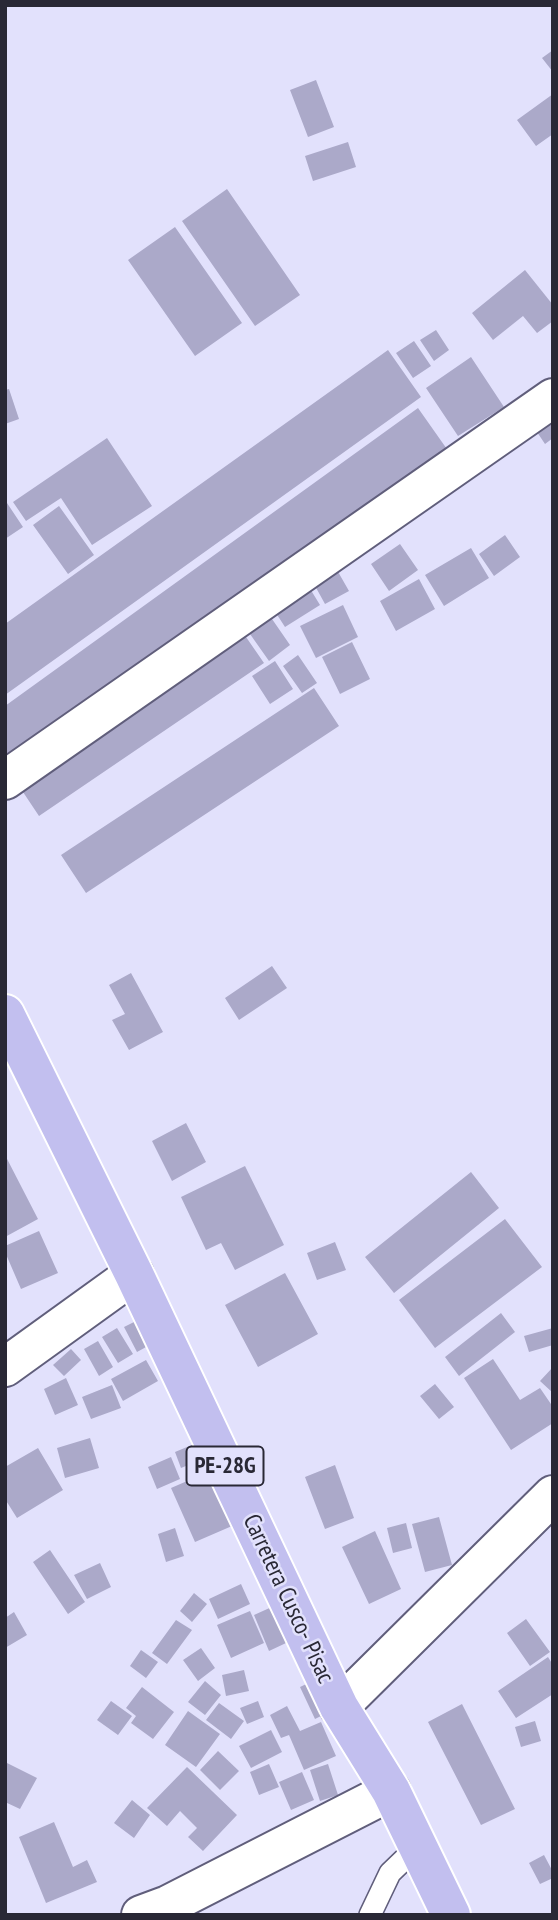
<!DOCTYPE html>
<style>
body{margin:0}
#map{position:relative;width:558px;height:1920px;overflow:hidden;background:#e2e1fc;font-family:"PT Sans Narrow",sans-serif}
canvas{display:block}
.frame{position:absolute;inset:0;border:7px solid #292835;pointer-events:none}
</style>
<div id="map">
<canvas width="558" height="1920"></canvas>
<div class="frame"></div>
</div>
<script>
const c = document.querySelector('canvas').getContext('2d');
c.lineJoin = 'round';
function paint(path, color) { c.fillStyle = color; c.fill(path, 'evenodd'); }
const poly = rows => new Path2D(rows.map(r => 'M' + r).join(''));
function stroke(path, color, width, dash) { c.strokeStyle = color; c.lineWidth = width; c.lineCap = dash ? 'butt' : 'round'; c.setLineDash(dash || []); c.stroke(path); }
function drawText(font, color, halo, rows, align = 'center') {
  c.font = font + ' "PT Sans Narrow",sans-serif'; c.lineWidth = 5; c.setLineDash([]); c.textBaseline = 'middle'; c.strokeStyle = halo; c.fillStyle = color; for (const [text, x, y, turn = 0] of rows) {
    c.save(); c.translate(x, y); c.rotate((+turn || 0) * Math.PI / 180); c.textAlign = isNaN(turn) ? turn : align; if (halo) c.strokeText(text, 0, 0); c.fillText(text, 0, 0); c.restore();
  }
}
const building = poly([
 [553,50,553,72,542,58],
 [316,80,334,127,308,137,290,90],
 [553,94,553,134,536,146,517,120],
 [348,142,356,167,313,181,305,156],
 [227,189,300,295,255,326,182,221],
 [175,227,242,323,195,356,128,260],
 [525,270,553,305,553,321,537,333,523,316,493,340,472,313],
 [436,330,449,350,434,361,420,340],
 [414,341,431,366,413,378,396,353],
 [388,350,421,397,5,695,5,624],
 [471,357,504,407,458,436,426,388],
 [9,389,19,419,5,424,5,390],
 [418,408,449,452,5,765,5,706],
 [553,417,553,438,545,444,535,429],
 [107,438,152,506,92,545,61,498,26,521,13,502],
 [7,503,23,527,5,539,5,504],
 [59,506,94,555,68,574,33,525],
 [505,535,520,557,494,576,479,554],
 [400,544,418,570,389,591,371,564],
 [471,548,489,578,444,606,425,575],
 [337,570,349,591,325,604,314,584],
 [419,579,435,609,396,631,380,601],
 [309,587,320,605,285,627,274,610],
 [343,605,358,637,316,658,300,626],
 [272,619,290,645,269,661,250,634],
 [246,637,264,663,39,816,21,789],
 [352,642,370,679,340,694,322,657],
 [298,655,317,683,302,693,283,666],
 [275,661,293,689,270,704,252,676],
 [314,688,339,726,86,893,61,855],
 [272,966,287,988,239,1020,225,998],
 [131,973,163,1032,129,1050,112,1020,125,1014,109,985],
 [186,1123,206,1162,172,1181,152,1141],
 [5,1155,38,1219,5,1237],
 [245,1166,284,1245,235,1270,221,1243,206,1250,181,1197],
 [471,1172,499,1208,394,1293,365,1257],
 [505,1219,542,1267,435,1348,399,1300],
 [39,1231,58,1273,21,1289,5,1252,5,1246],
 [335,1242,346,1270,317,1280,307,1253],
 [285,1273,318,1334,258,1367,225,1305],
 [501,1313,515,1332,459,1376,445,1357],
 [144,1317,157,1341,137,1352,124,1327],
 [117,1328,133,1354,118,1363,102,1337],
 [553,1328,553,1345,529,1352,524,1336],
 [98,1341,113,1367,99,1376,84,1349],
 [71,1349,81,1360,64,1376,53,1365],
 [493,1359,520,1400,540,1388,553,1407,553,1423,511,1450,464,1378],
 [146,1360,158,1381,123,1401,111,1379],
 [553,1367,553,1393,540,1381],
 [66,1378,78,1405,55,1415,44,1389],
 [435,1384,454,1407,439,1419,420,1396],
 [112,1385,121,1408,91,1419,82,1397],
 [90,1438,99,1468,65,1478,57,1448],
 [199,1442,205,1458,181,1468,175,1452],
 [38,1448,63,1490,17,1518,5,1499,5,1467],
 [171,1457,180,1479,157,1489,148,1467],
 [335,1465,354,1518,325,1529,305,1477],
 [208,1472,232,1526,195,1542,171,1488],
 [439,1517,452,1565,425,1572,412,1524],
 [406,1523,412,1548,393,1553,387,1528],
 [175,1528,184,1556,166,1562,158,1534],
 [375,1531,401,1589,369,1604,342,1547],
 [50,1550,85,1602,68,1614,33,1562],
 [100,1563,111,1587,87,1599,74,1575],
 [241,1584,250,1604,218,1619,209,1599],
 [194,1593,207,1604,192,1622,180,1611],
 [285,1601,301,1636,269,1651,254,1615],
 [250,1611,264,1643,231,1658,217,1625],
 [14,1612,27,1635,5,1648,5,1618],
 [526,1619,550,1652,530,1666,507,1633],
 [176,1620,192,1630,167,1664,152,1653],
 [201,1648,215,1668,198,1681,183,1660],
 [141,1650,158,1662,146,1678,130,1666],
 [548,1657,553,1665,553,1694,516,1718,498,1691],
 [244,1670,249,1691,226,1696,222,1675],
 [321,1677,337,1708,315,1719,300,1687],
 [205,1681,221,1695,205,1715,188,1702],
 [142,1687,174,1712,153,1739,131,1723,136,1716,126,1708],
 [111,1701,132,1716,118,1735,97,1720],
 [258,1701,264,1717,247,1724,240,1708],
 [219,1703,244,1721,231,1739,206,1720],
 [462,1704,515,1809,481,1825,428,1722],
 [287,1706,300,1731,321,1722,336,1756,304,1770,289,1735,281,1738,270,1715],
 [188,1711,220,1734,196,1767,165,1745],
 [535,1721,541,1741,521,1747,515,1727],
 [271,1730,282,1752,251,1768,239,1746],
 [218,1751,239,1771,220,1790,200,1770],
 [5,1762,37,1778,20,1809,5,1802],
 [269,1764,279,1787,259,1795,250,1772],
 [328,1764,338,1795,320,1801,310,1770],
 [187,1767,237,1815,203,1851,188,1837,197,1828,180,1811,167,1826,147,1808],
 [302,1772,314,1800,291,1810,279,1782],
 [132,1800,150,1815,134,1838,114,1823],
 [54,1822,73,1867,87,1860,97,1882,46,1903,19,1837],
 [544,1855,553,1872,553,1878,540,1884,529,1863]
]);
const lane = poly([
 [370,1915,390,1873,418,1846]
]);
const street = poly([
 [5,780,553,398],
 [5,1367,134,1274],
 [339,1707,553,1495],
 [141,1915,168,1905,391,1791]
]);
const highway = poly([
 [5,1014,134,1274,339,1707,391,1791,451,1915]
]);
const shields = [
 [225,1466,77]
];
const shieldNames = [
 ["PE-28G",225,1466]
];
const streetNames = [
 ["Carretera Cusco- Pisac",288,1599,65]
];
paint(building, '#aba9c9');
stroke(lane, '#605e7b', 24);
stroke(street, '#605e7b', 42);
stroke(highway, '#fff', 42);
stroke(lane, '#fff', 21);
stroke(street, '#fff', 38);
stroke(highway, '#c2bfef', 38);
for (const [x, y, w] of shields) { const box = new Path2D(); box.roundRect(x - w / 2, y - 19.5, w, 39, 5); c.fillStyle = '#e2e1fc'; c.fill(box); stroke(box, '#292835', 2); }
drawText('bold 23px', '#292835', null, shieldNames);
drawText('24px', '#292835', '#e2e1fc', streetNames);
</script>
